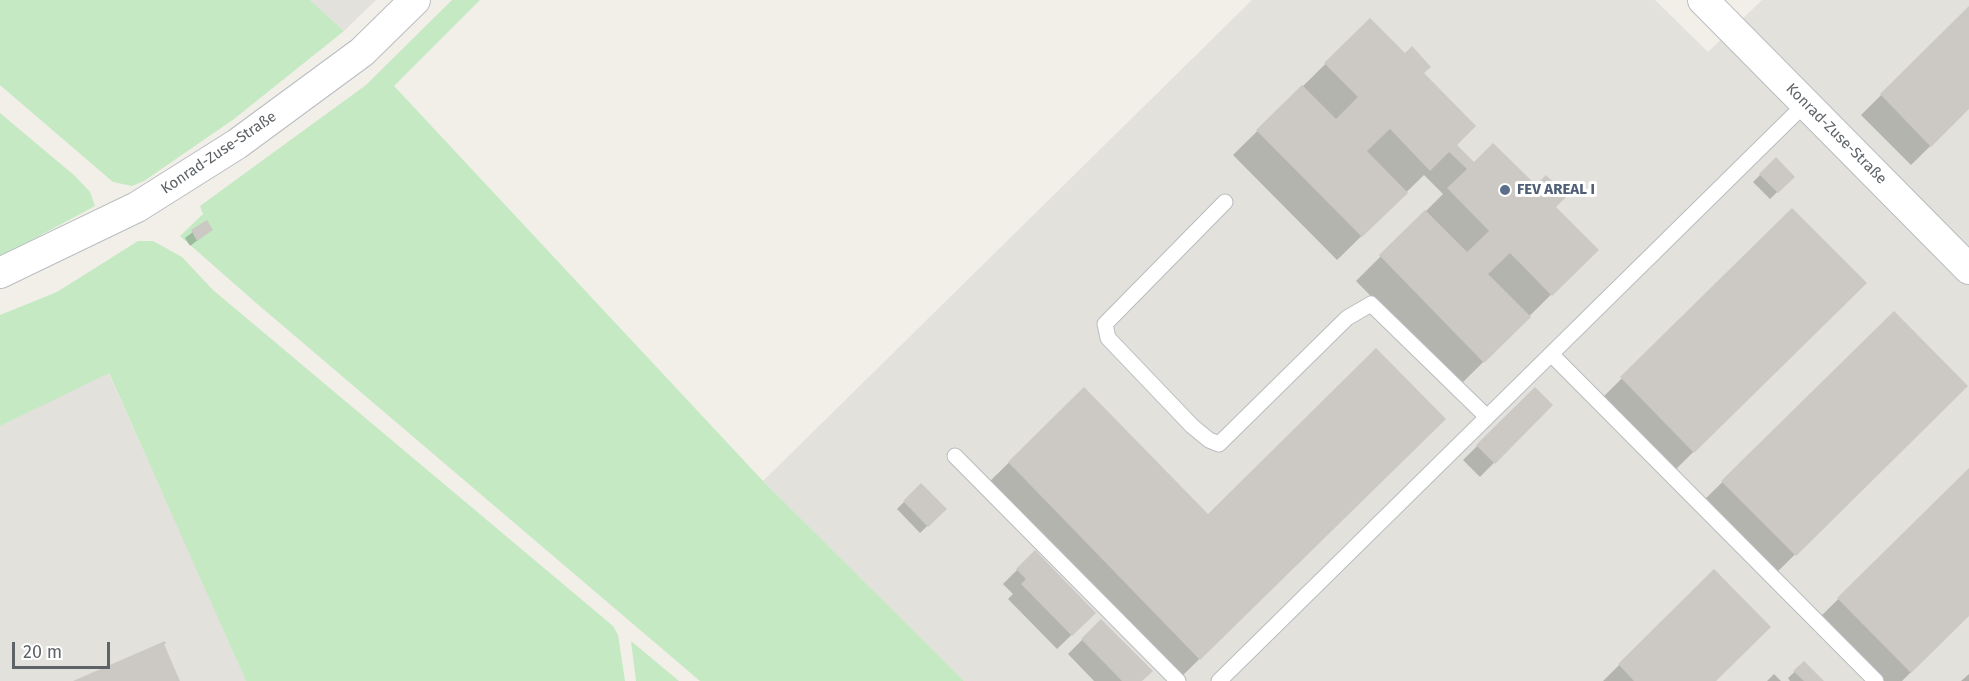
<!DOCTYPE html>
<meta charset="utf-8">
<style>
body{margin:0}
#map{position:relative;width:1969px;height:681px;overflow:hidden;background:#f1efe7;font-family:"Fira Sans",sans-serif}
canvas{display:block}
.scale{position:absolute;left:12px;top:642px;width:98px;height:27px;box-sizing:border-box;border:3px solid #5e6368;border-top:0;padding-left:8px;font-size:18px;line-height:21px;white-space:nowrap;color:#5e6368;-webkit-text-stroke:4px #fff;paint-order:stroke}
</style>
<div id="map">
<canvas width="1969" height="681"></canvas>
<div class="scale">20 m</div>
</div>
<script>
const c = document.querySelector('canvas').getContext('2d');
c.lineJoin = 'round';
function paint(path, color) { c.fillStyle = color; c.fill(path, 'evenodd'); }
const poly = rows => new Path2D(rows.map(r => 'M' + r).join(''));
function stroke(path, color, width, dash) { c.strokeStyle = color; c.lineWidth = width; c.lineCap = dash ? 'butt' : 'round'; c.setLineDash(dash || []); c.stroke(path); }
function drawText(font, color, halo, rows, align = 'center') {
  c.font = font + ' "Fira Sans",sans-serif'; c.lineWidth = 6; c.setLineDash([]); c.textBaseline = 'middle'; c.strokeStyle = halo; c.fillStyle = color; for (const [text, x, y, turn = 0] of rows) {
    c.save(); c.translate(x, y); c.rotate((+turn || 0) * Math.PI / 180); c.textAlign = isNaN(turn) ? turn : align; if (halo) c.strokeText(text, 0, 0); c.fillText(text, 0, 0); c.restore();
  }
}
const industrial = poly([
 [310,0,376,0,344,31],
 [1252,0,1655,0,1708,52,1762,0,1969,0,1969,681,964,681,763,481],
 [108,372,191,556,246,681,0,681,0,426]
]);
const green = poly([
 [0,0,310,0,344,31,234,119,144,181,132,186,113,182,0,85],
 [452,0,480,0,394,86,763,481,964,681,700,681,255,302,180,236,203,214,200,206,366,85],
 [0,113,75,176,90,192,95,206,0,257],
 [138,241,153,241,182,257,213,290,613,626,618,635,625,681,246,681,109,373,0,426,0,315,57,292],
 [631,641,679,681,636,681]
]);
const shadow = poly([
 [1969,8,1969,108,1911,165,1861,115],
 [1370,20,1422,73,1455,145,1473,164,1555,207,1596,250,1459,386,1356,281,1443,194,1424,175,1337,260,1233,155],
 [1776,159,1793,177,1770,199,1753,182],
 [1792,210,1864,283,1669,476,1597,403],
 [206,222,211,230,190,246,185,238],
 [1894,313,1966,386,1770,579,1698,506],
 [1084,389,1208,516,1419,443,1177,681,984,487],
 [1535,389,1551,405,1480,477,1463,460],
 [1969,470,1969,615,1902,681,1871,681,1814,623],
 [921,485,945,509,920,533,897,509],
 [1035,552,1094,613,1057,649,1008,599,1013,594,1003,584],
 [1714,571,1715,681,1603,681],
 [1101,621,1140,681,1094,681,1068,654],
 [1804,663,1822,681,1790,681,1788,678],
 [1774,674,1781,681,1767,681],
 [1969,674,1969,681,1961,681]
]);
const building = poly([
 [1969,6,1969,109,1931,147,1880,94],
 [1370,18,1405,53,1412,46,1431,67,1424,73,1476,126,1457,145,1474,162,1493,143,1536,185,1546,175,1567,196,1556,207,1599,250,1552,296,1510,253,1488,274,1531,317,1484,363,1379,255,1425,210,1467,252,1489,231,1447,188,1467,169,1449,152,1430,171,1390,129,1367,151,1408,193,1362,237,1256,130,1302,85,1336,119,1358,97,1324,63],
 [1776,157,1795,177,1778,193,1759,174],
 [1792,208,1867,283,1694,453,1620,377],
 [207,220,213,230,197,241,191,230],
 [1894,311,1968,386,1796,556,1721,481],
 [1376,348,1446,419,1200,660,1008,462,1084,387,1208,514],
 [1535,387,1553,405,1495,464,1476,445],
 [1969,468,1969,616,1911,673,1837,598],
 [921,483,947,509,928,527,903,501],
 [1035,550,1096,613,1072,636,1021,584,1026,579,1016,569],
 [1714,569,1771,627,1716,681,1634,681,1618,664],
 [1101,619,1153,671,1142,681,1122,681,1081,639],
 [165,641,166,644,164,644,180,681,73,681],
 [1804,661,1824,681,1804,681,1793,671]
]);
const lane = poly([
 [1225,202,1105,324,1108,338,1192,426,1209,440,1219,444,1347,318,1371,304,1487,417],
 [1551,354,1876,681],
 [955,456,1178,681],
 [1219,681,1806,103]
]);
const street = poly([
 [1703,0,1969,269],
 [0,273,137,207,237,144,362,52,415,0]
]);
const markers = [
 [1505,190,6,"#5c6f8a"]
];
const streetNames = [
 ["Konrad-Zuse-Straße",1836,134,45],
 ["Konrad-Zuse-Straße",219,153,-34]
];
const serviceNames = [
 ["FEV AREAL I",1517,190]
];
paint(industrial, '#e2e1db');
paint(green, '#c4e9c3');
paint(shadow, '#0003');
paint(building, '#ccc9c4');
stroke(lane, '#b9bdc1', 17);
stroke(street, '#b9bdc1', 32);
stroke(lane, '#fff', 15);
stroke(street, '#fff', 30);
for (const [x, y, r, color] of markers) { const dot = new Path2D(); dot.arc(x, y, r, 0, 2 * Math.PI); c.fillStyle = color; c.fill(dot); stroke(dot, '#fff', 2); }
drawText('15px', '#5e6368', '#fff', streetNames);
drawText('bold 15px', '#4e5e75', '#fff', serviceNames, 'left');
</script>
